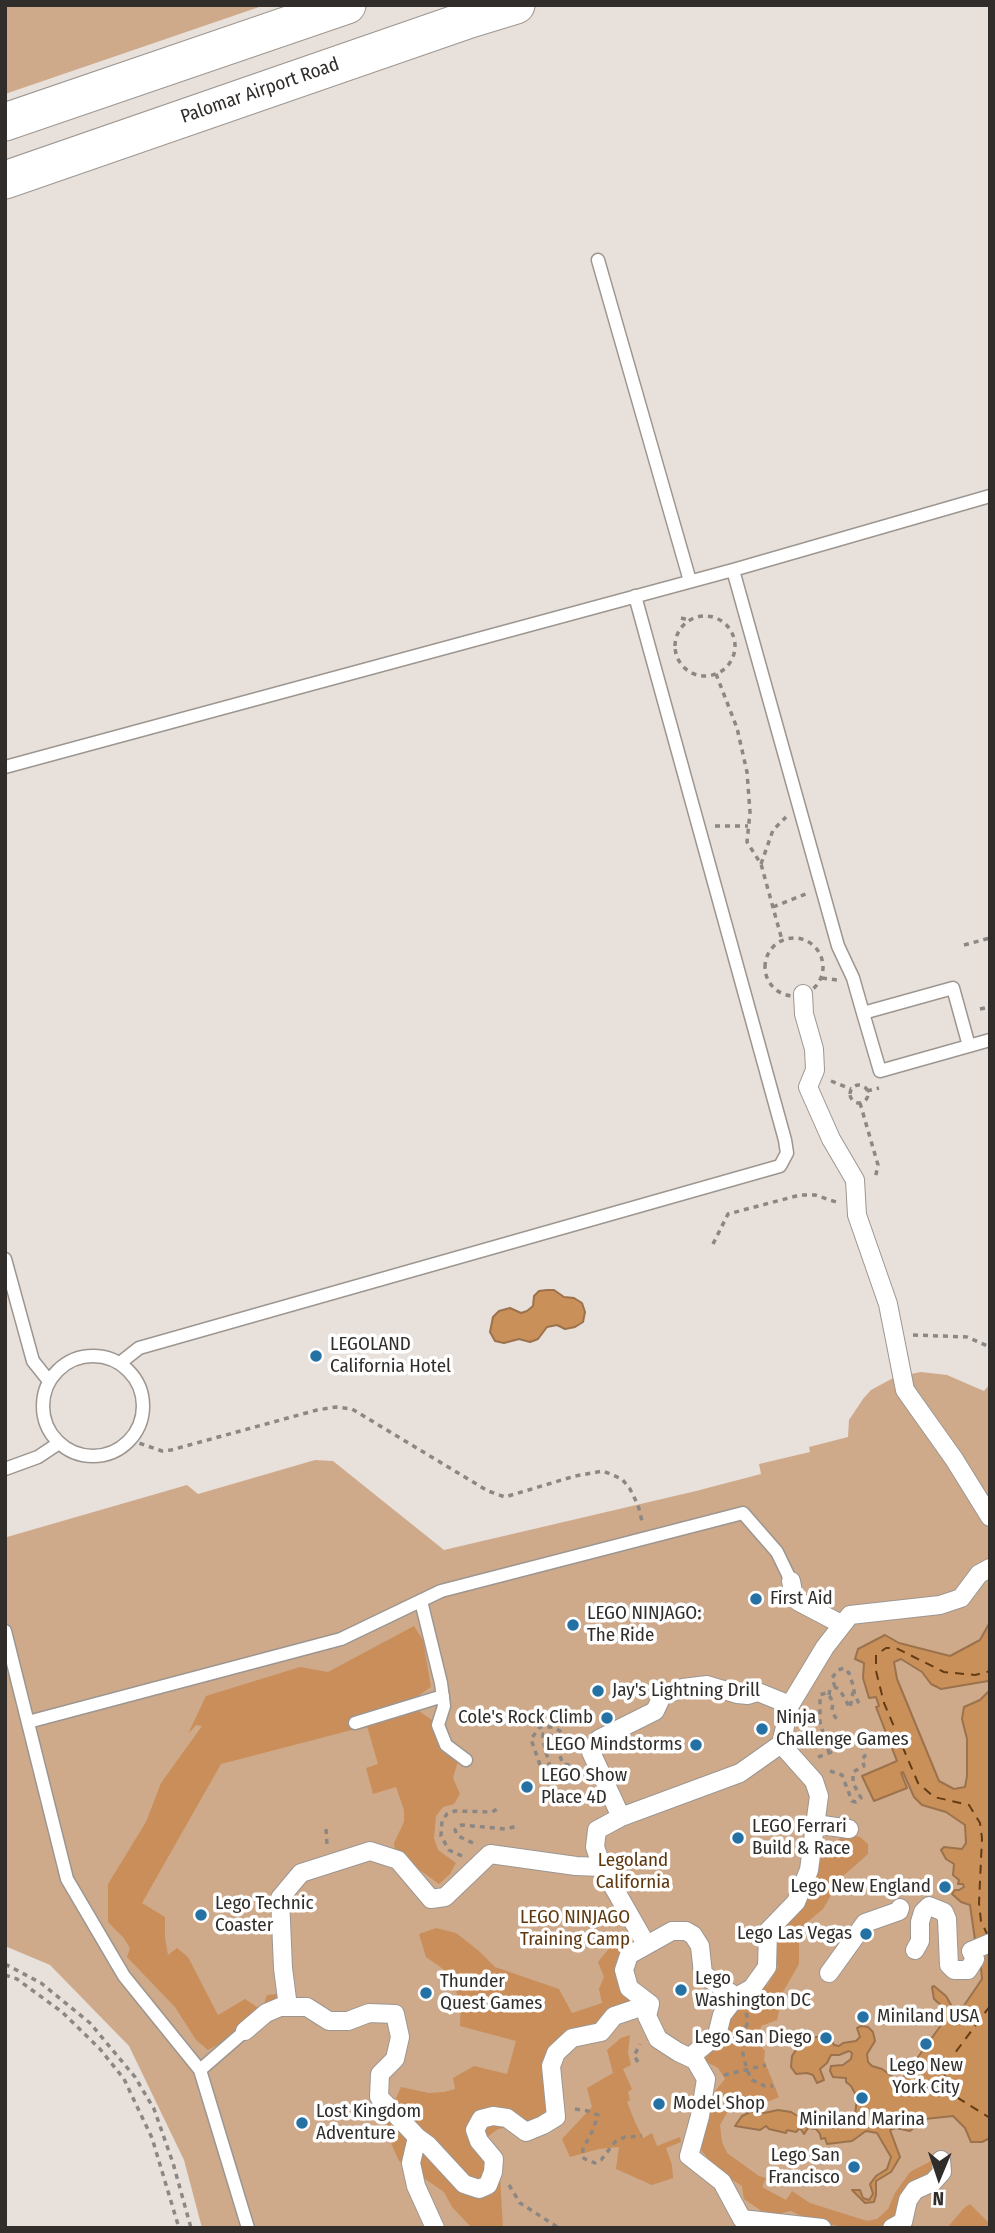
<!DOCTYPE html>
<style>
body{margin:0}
#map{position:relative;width:995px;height:2233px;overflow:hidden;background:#e8e0da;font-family:"Fira Sans Condensed",sans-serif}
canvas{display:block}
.frame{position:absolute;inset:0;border:7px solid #302d2b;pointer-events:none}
.north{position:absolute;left:904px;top:2142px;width:70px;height:70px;-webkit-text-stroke:5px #fff;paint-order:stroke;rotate:182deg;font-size:19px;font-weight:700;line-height:28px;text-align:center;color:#302d2b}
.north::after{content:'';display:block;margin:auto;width:24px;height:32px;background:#302d2b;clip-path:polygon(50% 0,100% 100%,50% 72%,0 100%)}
</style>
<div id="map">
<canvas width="995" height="2233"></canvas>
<div class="frame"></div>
<div class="north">N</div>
</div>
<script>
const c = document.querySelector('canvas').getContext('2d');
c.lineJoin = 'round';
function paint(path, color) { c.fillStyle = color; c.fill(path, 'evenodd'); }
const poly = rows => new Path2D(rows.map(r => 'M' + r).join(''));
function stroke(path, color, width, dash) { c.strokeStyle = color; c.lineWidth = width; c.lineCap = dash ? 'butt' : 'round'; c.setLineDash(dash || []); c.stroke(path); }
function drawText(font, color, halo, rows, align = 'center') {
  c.font = font + ' "Fira Sans Condensed",sans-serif'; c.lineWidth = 7; c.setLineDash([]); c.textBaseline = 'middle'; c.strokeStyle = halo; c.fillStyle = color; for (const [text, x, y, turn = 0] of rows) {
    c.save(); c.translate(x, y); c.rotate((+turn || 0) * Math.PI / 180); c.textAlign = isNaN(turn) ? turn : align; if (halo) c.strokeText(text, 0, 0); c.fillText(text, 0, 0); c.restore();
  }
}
const green = poly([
 [5,5,265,5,5,94],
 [921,1372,947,1375,984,1391,990,1384,990,2228,202,2228,184,2160,129,2046,50,1965,5,1946,5,1534,7,1537,187,1485,198,1494,315,1460,333,1461,444,1550,696,1491,761,1474,759,1464,810,1452,809,1447,848,1437,849,1420,863,1399,871,1390,895,1377]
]);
const forest = poly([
 [414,1626,423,1640,431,1687,408,1703,433,1721,440,1740,458,1761,453,1778,460,1794,454,1804,443,1807,436,1816,434,1838,438,1850,456,1863,450,1874,439,1884,395,1852,394,1843,404,1822,404,1810,396,1787,373,1794,366,1768,378,1764,367,1726,221,1764,142,1903,165,1917,165,1937,168,1955,177,1948,188,1957,218,2015,245,1999,257,2007,264,2004,267,1995,278,1994,281,2005,239,2033,208,2050,196,2040,175,2007,127,1957,130,1948,123,1937,108,1922,108,1884,146,1822,161,1783,202,1726,196,1725,188,1734,206,1696,300,1667,328,1672],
 [850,1834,860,1837,868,1844,868,1854,841,1878,823,1909,799,1929,799,1964,783,1992,777,2020,761,2026,759,2044,765,2051,764,2060,779,2097,770,2101,751,2100,732,2104,720,2125,722,2142,727,2153,759,2176,766,2178,762,2187,786,2200,792,2191,810,2203,867,2221,877,2219,888,2209,895,2193,910,2172,931,2161,932,2172,896,2228,840,2228,839,2226,811,2221,791,2211,769,2216,744,2199,742,2186,718,2171,701,2150,698,2136,712,2095,725,2079,718,2068,705,2061,708,2050,731,2010,740,2008,768,1984,778,1967,774,1953,774,1937,807,1901,817,1864,824,1854,839,1839],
 [436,1928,456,1933,479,1951,495,1967,559,1989,572,2013,602,2003,599,1989,604,1977,598,1962,620,1935,624,1943,623,1959,632,1999,615,2010,601,2026,567,2035,550,2113,530,2124,498,2129,486,2138,500,2175,503,2228,472,2228,452,2207,444,2192,399,2161,389,2139,386,2120,401,2087,429,2093,444,2092,455,2089,453,2078,474,2066,507,2074,516,2041,460,2026,461,2001,443,1969,426,1957,419,1934],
 [630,2035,628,2053,631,2065,623,2069,632,2089,628,2092,630,2100,627,2102,635,2122,643,2138,652,2133,657,2146,680,2137,681,2142,666,2148,672,2165,673,2178,652,2185,616,2169,619,2147,599,2149,570,2157,562,2139,592,2107,587,2088,613,2073,607,2050,621,2038],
 [970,2204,990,2224,990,2228,947,2228,964,2208]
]);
const water = poly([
 [547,1290,554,1290,564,1297,574,1298,582,1303,585,1312,583,1322,575,1327,565,1329,557,1325,547,1327,538,1339,530,1342,519,1339,504,1343,495,1341,490,1332,493,1317,499,1311,510,1308,521,1313,527,1311,533,1306,534,1296,539,1291,547,1290],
 [990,1622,990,1683,988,1681,941,1689,931,1684,922,1672,901,1659,894,1662,897,1679,939,1781,954,1789,965,1787,967,1776,967,1739,962,1719,964,1707,980,1700,990,1690,990,2138,982,2142,971,2142,965,2128,953,2116,925,2119,910,2131,896,2128,890,2130,900,2157,891,2172,876,2181,876,2195,874,2202,865,2203,852,2190,860,2190,863,2198,869,2200,873,2194,870,2184,876,2176,887,2169,891,2157,877,2133,866,2131,852,2141,827,2144,825,2138,821,2139,820,2134,816,2129,808,2128,804,2134,800,2128,796,2132,787,2130,786,2133,769,2129,766,2126,760,2130,735,2126,742,2116,753,2111,764,2113,778,2110,791,2112,801,2118,819,2126,834,2128,848,2123,855,2116,857,2097,851,2086,846,2082,846,2078,833,2077,830,2071,831,2066,843,2065,851,2059,852,2053,849,2051,839,2055,831,2055,827,2063,820,2069,824,2080,817,2083,813,2075,807,2073,796,2074,791,2067,792,2056,803,2039,823,2036,831,2039,834,2045,839,2046,843,2043,856,2041,860,2037,857,2028,861,2026,868,2027,873,2032,875,2041,867,2054,868,2062,872,2066,882,2069,900,2082,944,2021,943,2007,934,1999,932,1987,934,1986,946,1996,955,2012,961,2010,982,1979,980,1957,975,1940,970,1905,961,1902,952,1894,955,1890,959,1890,964,1887,963,1884,958,1884,959,1880,953,1875,954,1864,946,1859,941,1850,944,1847,962,1849,966,1843,965,1825,946,1812,922,1805,914,1797,903,1772,901,1773,907,1788,874,1801,862,1776,897,1761,876,1707,879,1706,876,1697,869,1698,863,1678,864,1663,855,1659,858,1649,885,1635,899,1643,950,1656,980,1640,990,1622]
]);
const ferry = poly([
 [988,1936,981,1921,979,1903,982,1838,980,1823,969,1805,934,1797,918,1783,884,1703,876,1671,876,1655,886,1648,896,1648,944,1672,975,1675,990,1671],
 [990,2006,946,2065,944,2080,947,2091,990,2118]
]);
const path = poly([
 '675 646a30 30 0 1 1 60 0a30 30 0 1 1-60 0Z',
 [681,618,689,620],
 [716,674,737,728,747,772,750,812,747,842,761,864,782,940],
 [715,826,748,826],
 [761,864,773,830,786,817],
 [773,907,808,893],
 '765 967a29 29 0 1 1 58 0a29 29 0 1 1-58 0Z',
 [964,945,990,938],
 [822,978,837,980],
 [980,1009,990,1007],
 [831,1081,851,1089],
 '850 1094a9 9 0 1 1 18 0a9 9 0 1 1-18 0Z',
 [867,1091,879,1088],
 [860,1103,878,1165,875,1179],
 [713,1244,728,1214,800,1195,815,1195,836,1202],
 [913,1335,967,1337,990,1347],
 [130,1440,162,1451,171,1450,317,1410,336,1407,352,1409,488,1491,505,1497,575,1476,603,1471,622,1479,630,1489,638,1505,642,1521],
 [835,1687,832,1678,838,1670,844,1668,849,1673,854,1688,854,1692,859,1704],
 [829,1695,830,1689,835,1687,840,1690,850,1708,853,1692],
 [829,1753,820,1722,820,1695,826,1693,830,1697,833,1702,832,1710,835,1717,840,1720],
 [818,1757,851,1745],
 [540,1765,531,1739,540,1727,553,1727,560,1731,567,1740,564,1749],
 [550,1767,543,1741,543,1734,549,1734,563,1743,560,1756,563,1764,576,1766],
 [830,1771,842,1775,852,1801,856,1802,861,1798,853,1783,853,1772,864,1766,862,1759,865,1756,862,1749],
 [326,1829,327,1845],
 [473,1843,458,1836,455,1830,459,1826,462,1825,506,1829,517,1826],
 [462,1856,449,1850,441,1836,442,1821,447,1814,455,1811,492,1812,501,1807],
 [5,1964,41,1983,90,2023,135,2077,154,2109,173,2163,191,2228],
 [5,1975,17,1979,62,2012,100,2049,124,2079,152,2138,179,2228],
 [746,2013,748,2020,741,2046,747,2070,752,2080,765,2086,773,2086],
 [638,2062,634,2056,640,2044],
 [724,2075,766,2065],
 [575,2109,588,2111,598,2115,593,2130,583,2149,582,2157,585,2159,595,2163,601,2160,615,2142,625,2137,642,2136],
 [509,2185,520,2203,559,2228]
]);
const service = poly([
 [598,260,690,581],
 [733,570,838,946,853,978,863,1013],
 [5,767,733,570,990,496],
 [969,1046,953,988,863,1013,880,1071,990,1040],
 [5,1259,33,1361,49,1381],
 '43 1406a50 50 0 1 1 100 0a50 50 0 1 1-100 0Z',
 [120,1363,139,1348,780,1166,787,1153,785,1140,635,596],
 [5,1469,38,1457,59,1443],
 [421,1601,441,1683,444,1706,438,1725,446,1745,466,1760],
 [5,1631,67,1879,124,1976,200,2070,248,2228],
 [28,1722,341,1639,441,1591,743,1513,777,1552,791,1581],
 [355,1723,443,1696],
 [200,2070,245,2031]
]);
const pedestrian = poly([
 [803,994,804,1014,814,1049,815,1070,808,1087,831,1139,855,1180,857,1215,888,1304,905,1390,954,1459,990,1517],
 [791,1581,793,1592,799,1602,841,1624],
 [781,1744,814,1781,819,1796,809,1870,796,1902,768,1931,767,1967,752,1988,736,1997,722,2015,717,2035,695,2053,695,2060,706,2079,700,2116,689,2156,722,2182,742,2219,822,2228],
 [621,1817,591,1752,599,1739,655,1711,662,1696,683,1688,707,1685,737,1694,748,1695,758,1692,790,1705],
 [816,1824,849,1829],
 [646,1944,602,1867,595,1847,597,1830,621,1817,740,1773,781,1744,790,1705,825,1647,850,1615,940,1605,961,1598,979,1574,990,1568],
 [915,1950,920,1941,920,1922,923,1912,929,1906,944,1912,947,1919,949,1965,954,1970,968,1970,975,1959,971,1951,990,1943],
 [829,1973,865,1923,899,1911,900,1908],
 [288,2007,283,1968,280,1898,301,1873,370,1851,398,1860,431,1899,445,1897,490,1854,576,1866,602,1867],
 [245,2031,266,2013,280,2007,307,2007,329,2021,348,2021,369,2013,395,2014,400,2037,395,2059,380,2074,379,2097,417,2137],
 [695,2060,678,2052,658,2039,647,2016,650,2004,629,1988,624,1970,629,1955,672,1931,686,1931,693,1935,700,1946,703,1974,736,1997],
 [435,2228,416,2186,411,2163,417,2137,428,2145,464,2184,479,2189,488,2185,493,2172,494,2159,479,2141,475,2130,481,2119,493,2116,507,2118,526,2132,543,2125,556,2117,551,2066,556,2053,572,2038,601,2032,614,2016,650,2004],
 [892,2228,903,2222,908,2200,915,2190,933,2182,942,2172,941,2160]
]);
const primary = poly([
 [5,122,347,5],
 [5,180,470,19,516,5]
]);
const markers = [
 [316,1356,7,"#2571a4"],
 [756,1599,7,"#2571a4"],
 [573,1625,7,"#2571a4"],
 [598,1691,7,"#2571a4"],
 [607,1718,7,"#2571a4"],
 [762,1729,7,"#2571a4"],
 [696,1745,7,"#2571a4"],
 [527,1787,7,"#2571a4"],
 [738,1838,7,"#2571a4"],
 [945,1887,7,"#2571a4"],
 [201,1915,7,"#2571a4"],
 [866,1934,7,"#2571a4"],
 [681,1990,7,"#2571a4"],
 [426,1993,7,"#2571a4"],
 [863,2017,7,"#2571a4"],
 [826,2038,7,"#2571a4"],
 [926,2044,7,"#2571a4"],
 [862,2098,7,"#2571a4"],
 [659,2104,7,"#2571a4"],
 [302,2123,7,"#2571a4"],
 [854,2167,7,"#2571a4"]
];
const streetNames = [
 ["Palomar Airport Road",260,91,-19]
];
const poiNames = [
 ["LEGOLAND",330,1345],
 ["California Hotel",330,1367],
 ["First Aid",770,1599],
 ["LEGO NINJAGO:",587,1614],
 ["The Ride",587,1636],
 ["Jay's Lightning Drill",612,1691],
 ["Cole's Rock Climb",593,1718,"right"],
 ["Ninja",776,1718],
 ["Challenge Games",776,1740],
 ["LEGO Mindstorms",682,1745,"right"],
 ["LEGO Show",541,1776],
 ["Place 4D",541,1798],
 ["LEGO Ferrari",752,1827],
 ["Build & Race",752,1849],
 ["Lego New England",931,1887,"right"],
 ["Lego Technic",215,1904],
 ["Coaster",215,1926],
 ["Lego Las Vegas",852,1934,"right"],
 ["Lego",695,1979],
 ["Washington DC",695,2001],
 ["Thunder",440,1982],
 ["Quest Games",440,2004],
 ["Miniland USA",877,2017],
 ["Lego San Diego",812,2038,"right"],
 ["Lego New",926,2066,"center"],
 ["York City",926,2088,"center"],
 ["Model Shop",673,2104],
 ["Lost Kingdom",316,2112],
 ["Adventure",316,2134],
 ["Miniland Marina",862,2120,"center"],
 ["Lego San",840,2156,"right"],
 ["Francisco",840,2178,"right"]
];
const parkNames = [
 ["Legoland",633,1861],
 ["California",633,1883],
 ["LEGO NINJAGO",575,1918],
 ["Training Camp",575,1940]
];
paint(green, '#ceaa8b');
paint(forest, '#c98e59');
paint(water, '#ca905a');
stroke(water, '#9c724c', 2);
stroke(ferry, '#643c13', 2, [9, 7]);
stroke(service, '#9d9690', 15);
stroke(pedestrian, '#9d9690', 20);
stroke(primary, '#9d9690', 39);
stroke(path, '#8c8783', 3.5, [5, 5]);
stroke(service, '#fff', 12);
stroke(pedestrian, '#fff', 18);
stroke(primary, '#fff', 37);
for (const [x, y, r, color] of markers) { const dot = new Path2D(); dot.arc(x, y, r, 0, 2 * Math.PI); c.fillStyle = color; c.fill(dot); stroke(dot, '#fff', 2.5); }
drawText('19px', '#302d2b', '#fff', streetNames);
drawText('19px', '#302d2b', '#fff', poiNames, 'left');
drawText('19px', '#60380e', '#fff', parkNames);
</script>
